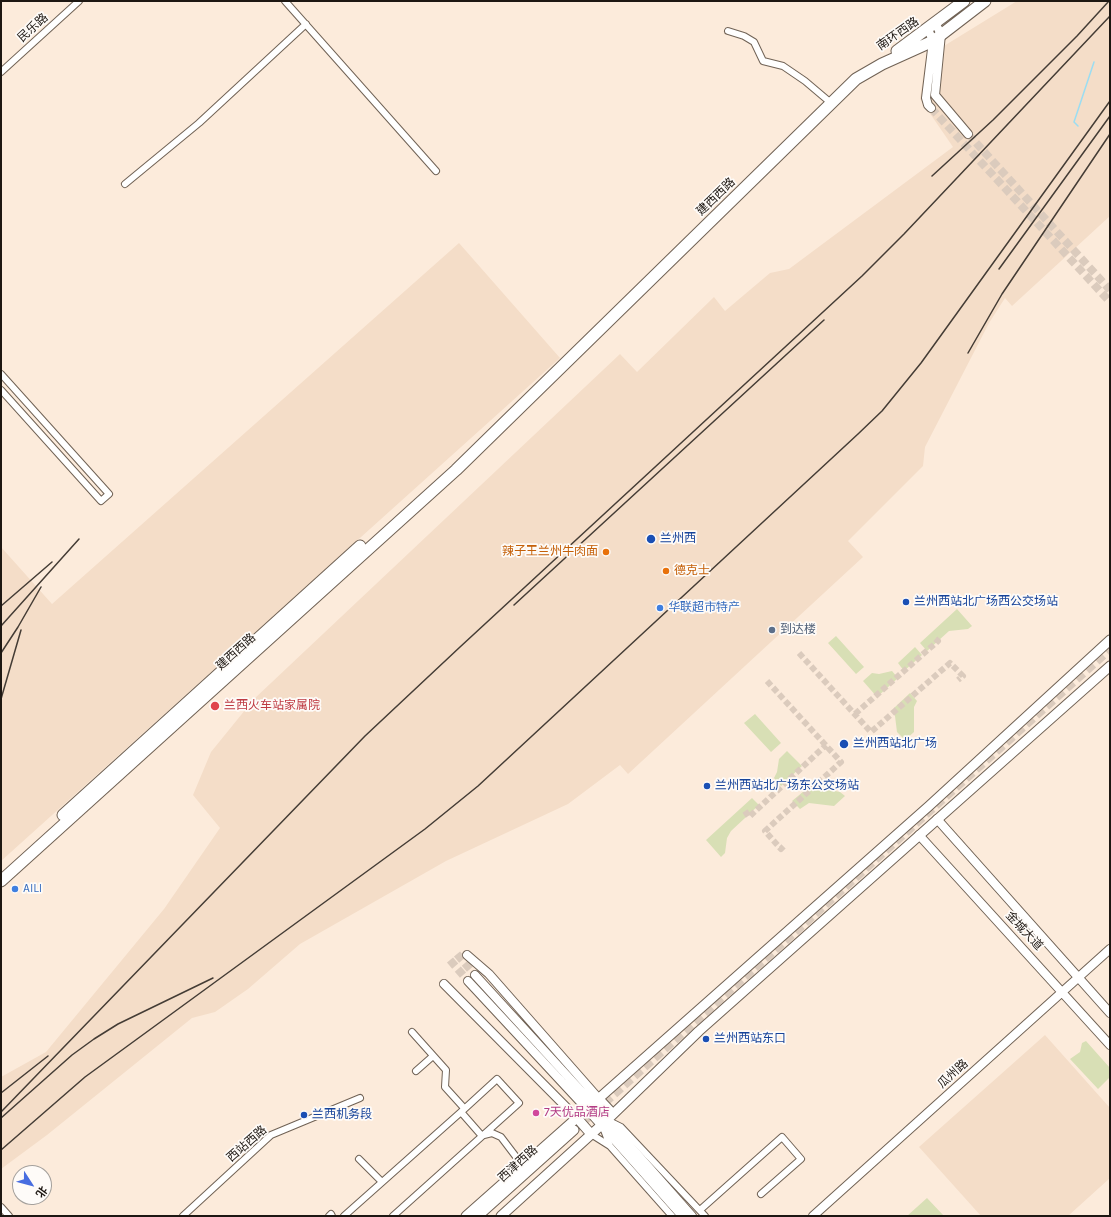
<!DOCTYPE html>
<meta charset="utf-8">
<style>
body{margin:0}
#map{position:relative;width:1111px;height:1217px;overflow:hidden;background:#fcebdb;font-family:Karla,"Noto Sans SC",sans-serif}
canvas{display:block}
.frame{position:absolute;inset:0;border:2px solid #1d1712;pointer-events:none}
.north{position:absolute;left:12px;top:1165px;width:40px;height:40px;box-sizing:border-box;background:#fefbf8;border:1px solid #a4a09c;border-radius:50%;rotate:126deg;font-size:11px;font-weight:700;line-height:16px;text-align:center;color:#1d1712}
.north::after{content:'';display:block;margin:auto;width:14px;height:18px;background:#486de0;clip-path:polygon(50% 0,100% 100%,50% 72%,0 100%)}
</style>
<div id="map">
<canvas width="1111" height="1217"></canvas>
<div class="frame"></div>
<div class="north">北</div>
</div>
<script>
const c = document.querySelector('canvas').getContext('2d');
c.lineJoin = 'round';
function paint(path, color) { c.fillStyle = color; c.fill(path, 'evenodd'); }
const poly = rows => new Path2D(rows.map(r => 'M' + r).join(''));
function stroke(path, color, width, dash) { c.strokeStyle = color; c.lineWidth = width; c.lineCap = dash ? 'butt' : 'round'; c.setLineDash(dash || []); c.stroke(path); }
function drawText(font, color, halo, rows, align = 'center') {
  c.font = font + ' Karla,"Noto Sans SC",sans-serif'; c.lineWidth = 3.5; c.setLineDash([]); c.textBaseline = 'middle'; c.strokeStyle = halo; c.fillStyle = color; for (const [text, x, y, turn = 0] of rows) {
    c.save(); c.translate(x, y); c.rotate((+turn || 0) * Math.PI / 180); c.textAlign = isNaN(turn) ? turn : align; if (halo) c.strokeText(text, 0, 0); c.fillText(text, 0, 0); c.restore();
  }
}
const built = poly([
 [1017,1,1110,1,1110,216,1012,306,1005,298,989,323,925,447,923,466,848,541,863,557,628,774,620,765,568,804,446,861,300,944,248,989,215,1012,192,1018,47,1135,1,1169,1,1077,46,1052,164,909,220,828,193,795,211,752,254,699,620,354,637,372,714,297,725,311,770,273,789,269,953,147,920,99,926,57],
 [459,243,560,358,1,861,1,547,52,604],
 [1045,1035,1110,1108,1110,1178,1068,1216,981,1216,919,1147]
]);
const green = poly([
 [957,609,972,626,968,629,949,631,927,651,920,643],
 [836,636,864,667,856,674,828,643],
 [915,647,922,655,904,671,898,663],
 [892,671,898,678,877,697,863,681,872,673,879,674],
 [910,693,917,701,914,707,914,732,905,740,897,732,894,708],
 [755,714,781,743,771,752,744,723],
 [787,751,802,766,781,786,774,778,777,772,779,759],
 [810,786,840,792,845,796,834,806,809,803,800,809,792,801],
 [752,798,759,805,731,831,727,838,725,853,721,857,706,840],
 [1086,1041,1110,1068,1110,1077,1098,1089,1070,1059,1080,1052,1082,1043],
 [927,1198,944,1216,907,1216]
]);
const stream = poly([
 [1078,126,1074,122,1094,62]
]);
const streetTunnel = poly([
 [799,653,871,732,950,663,963,676,958,680],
 [767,681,841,762,765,831,781,849,784,846],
 [855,714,938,641,933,637],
 [745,811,749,817,826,745]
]);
const secondaryTunnel = poly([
 [931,108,1110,302],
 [968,134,1110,290],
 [457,954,475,975],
 [450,960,468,981]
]);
const primaryTunnel = poly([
 [574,1130,1110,649]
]);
const street = poly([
 [285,1,436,171],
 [728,31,744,36,754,42,763,61,783,66,805,81,831,103],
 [1,72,79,1],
 [125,184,199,123,306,24],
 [1,374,109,494,101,501,1,390],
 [412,1032,446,1070,445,1087,464,1108],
 [416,1071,433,1056],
 [609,1121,621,1127,705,1216],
 [604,1130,610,1146,672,1216],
 [591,1134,610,1146],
 [484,1135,492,1133,501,1137,523,1166],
 [359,1159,382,1182],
 [1,1207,9,1216],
 [700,1210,782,1137,801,1159,761,1194],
 [183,1216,271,1135,360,1098],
 [329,1216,331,1214,332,1216],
 [344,1216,461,1112,482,1136],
 [393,1216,519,1103,497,1079,461,1112]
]);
const secondary = poly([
 [935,23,941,34,935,95,968,134],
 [928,29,933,41,926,98,928,105,931,108],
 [937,819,1110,1013],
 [919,835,1110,1045],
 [467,955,489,974,599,1099],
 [475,975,593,1104,692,1216],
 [468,981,587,1109,682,1216],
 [444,984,577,1118],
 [813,1216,1110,949]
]);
const primary = poly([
 [599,1099,613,1114],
 [577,1118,591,1134],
 [466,1216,929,806,1110,640],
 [478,1216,574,1130],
 [501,1216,607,1120,699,1031,1110,666]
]);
const highway = poly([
 [897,51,964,1],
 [63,815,360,546],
 [1,881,456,470,856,79,882,64,933,41,985,1]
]);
const rail = poly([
 [932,176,993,120,1077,36,1109,1],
 [999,269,1110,116],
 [968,353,1002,294,1110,134],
 [514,605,824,320],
 [1,606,52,562],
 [1,626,79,539],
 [1,653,18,627,41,587],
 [1,699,21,630],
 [1,1093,48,1056],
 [1,1112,365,736,460,647,862,276,904,234,1110,16],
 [1,1118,72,1055,94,1039,118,1024,213,978],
 [1,1150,85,1077,425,829,478,786,858,434,882,411,921,363,1110,101]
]);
const markers = [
 [651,539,5,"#1a4fb4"],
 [606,552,4,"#e8710a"],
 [666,571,4,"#e8710a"],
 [906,602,4,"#1a4fb4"],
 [660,608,4,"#3f7fe0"],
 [772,630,4,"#5c6f8a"],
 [215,706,5,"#e0444e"],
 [844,744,5,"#1a4fb4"],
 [707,786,4,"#1a4fb4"],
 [15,889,4,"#3f7fe0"],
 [706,1039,4,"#1a4fb4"],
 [536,1113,4,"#d1479c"],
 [304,1115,4,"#1a4fb4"]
];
const streetNames = [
 ["民乐路",33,28,-42],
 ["南环西路",898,34,-35],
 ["建西西路",716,197,-44],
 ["建西西路",236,652,-42],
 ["金城大道",1024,931,47],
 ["瓜州路",953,1074,-42],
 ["西站西路",247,1144,-41],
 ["西津西路",518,1164,-42]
];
const transitNames = [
 ["兰州西",660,539],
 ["兰州西站北广场西公交场站",914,602],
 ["兰州西站北广场",853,744],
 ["兰州西站北广场东公交场站",715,786],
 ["兰州西站东口",714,1039],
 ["兰西机务段",312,1115]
];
const foodNames = [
 ["辣子王兰州牛肉面",598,552],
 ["德克士",674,571,"left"]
];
const shopNames = [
 ["华联超市特产",668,608],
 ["AILI",23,889]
];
const serviceNames = [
 ["到达楼",780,630]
];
const healthNames = [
 ["兰西火车站家属院",224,706]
];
const hotelNames = [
 ["7天优品酒店",544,1113]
];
paint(built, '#f4ddc8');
paint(green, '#d8dfb5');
stroke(stream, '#9bddf2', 1.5);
stroke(streetTunnel, '#dbcbbd', 6, [6, 3]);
stroke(secondaryTunnel, '#dbcbbd', 8, [8, 4]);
stroke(primaryTunnel, '#dbcbbd', 9, [9, 4.5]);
stroke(street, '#706255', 8);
stroke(secondary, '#706255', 10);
stroke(primary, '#706255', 11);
stroke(highway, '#706255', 13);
stroke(street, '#fff', 6);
stroke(secondary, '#fff', 8);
stroke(primary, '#fff', 9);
stroke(highway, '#fff', 11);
stroke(rail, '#443c35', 1.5);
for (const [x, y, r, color] of markers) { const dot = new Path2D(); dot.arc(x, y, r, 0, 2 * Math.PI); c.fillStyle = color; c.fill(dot); stroke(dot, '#fefbf8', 1.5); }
drawText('12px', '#1d1712', '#fefbf8', streetNames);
drawText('12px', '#164399', '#fefbf8', transitNames, 'left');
drawText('12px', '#c56008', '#fefbf8', foodNames, 'right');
drawText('12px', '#366cbe', '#fefbf8', shopNames, 'left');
drawText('12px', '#4e5e75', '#fefbf8', serviceNames, 'left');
drawText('12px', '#be3a42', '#fefbf8', healthNames, 'left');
drawText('12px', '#b23c85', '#fefbf8', hotelNames, 'left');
</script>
